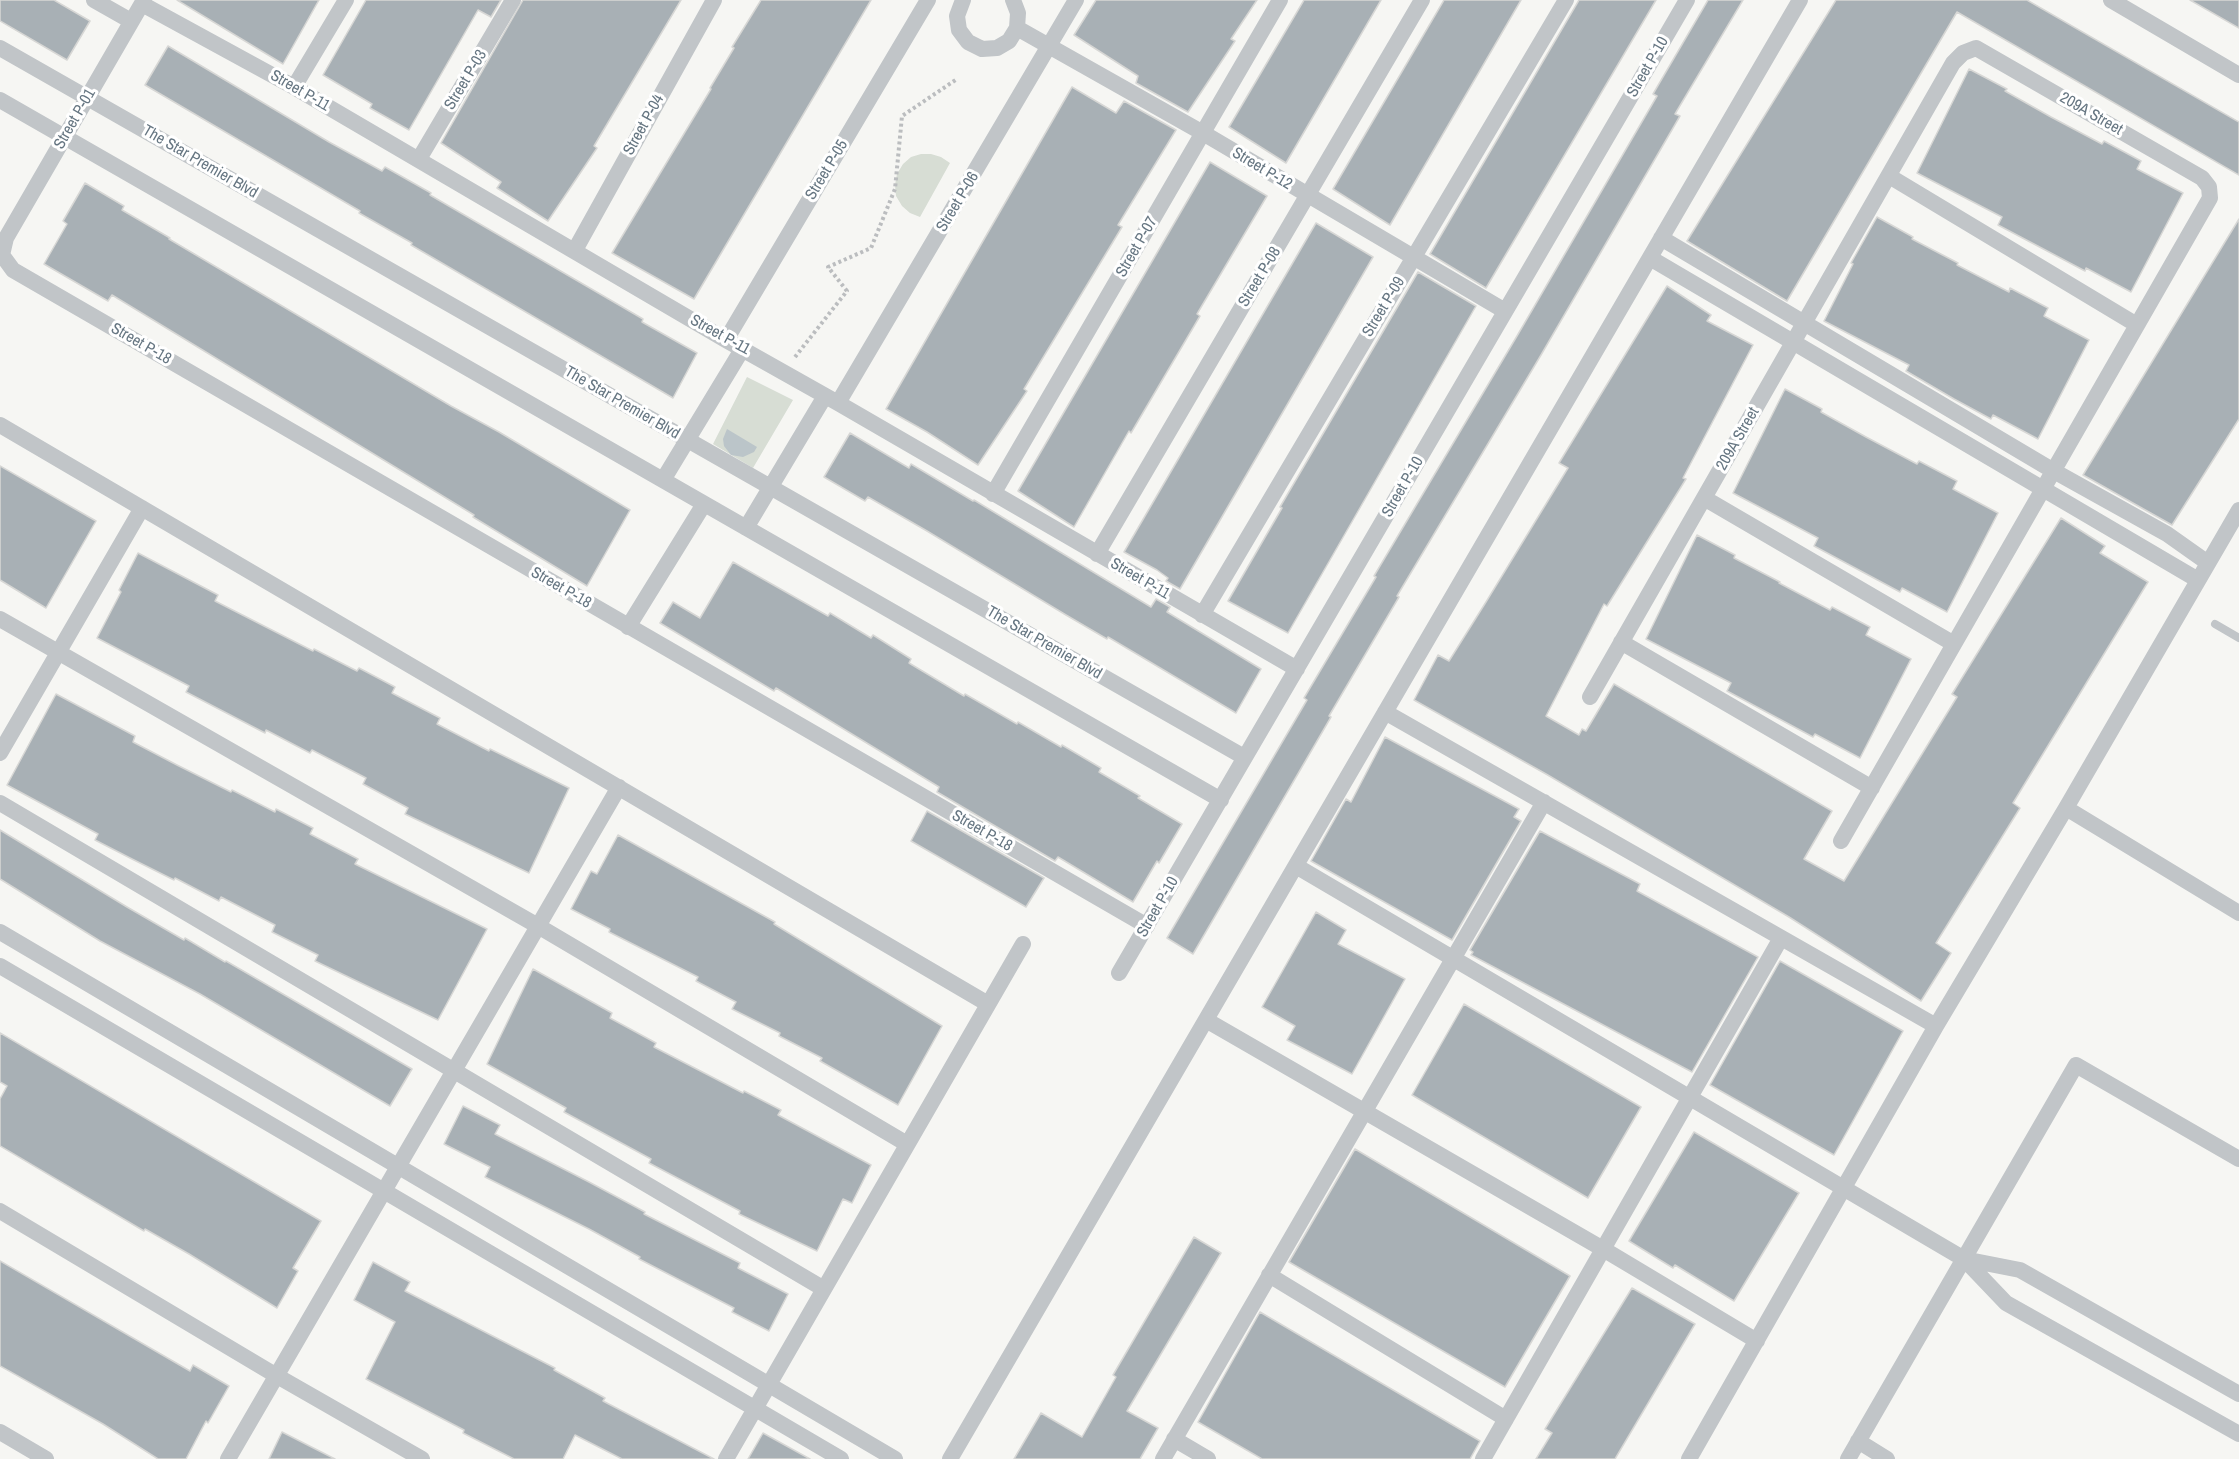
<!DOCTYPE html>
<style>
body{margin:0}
canvas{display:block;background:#f6f6f3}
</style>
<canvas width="2239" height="1459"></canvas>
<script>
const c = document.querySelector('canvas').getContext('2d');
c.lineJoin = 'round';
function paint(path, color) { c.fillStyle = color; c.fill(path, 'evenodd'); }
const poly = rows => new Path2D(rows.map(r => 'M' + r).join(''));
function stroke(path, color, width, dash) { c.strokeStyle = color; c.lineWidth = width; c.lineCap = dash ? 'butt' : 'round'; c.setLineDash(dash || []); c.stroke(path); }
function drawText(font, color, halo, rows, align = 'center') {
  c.font = font + ' "Archivo Narrow",sans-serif'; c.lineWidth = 6; c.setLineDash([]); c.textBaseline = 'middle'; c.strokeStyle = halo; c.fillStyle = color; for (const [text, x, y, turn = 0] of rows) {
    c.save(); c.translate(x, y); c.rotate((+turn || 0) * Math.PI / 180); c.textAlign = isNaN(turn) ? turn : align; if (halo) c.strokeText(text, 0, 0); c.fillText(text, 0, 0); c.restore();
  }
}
const green = poly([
 [921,154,931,154,941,157,950,163,920,217,910,213,902,206,896,196,895,185,897,174,903,164,911,157],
 [747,377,793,400,753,468,713,444]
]);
const water = poly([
 [727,429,757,447,754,452,743,457,731,455,724,446,723,439]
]);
const building = poly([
 [0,0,54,0,90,21,67,60,0,21,0,0],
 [177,0,319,0,283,64,177,0],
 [366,0,501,0,491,17,478,10,409,130,370,108,372,104,323,75,366,0],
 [523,0,681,0,594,146,597,148,548,221,497,188,501,182,441,143,523,0],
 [761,0,871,0,694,299,612,253,711,89,710,88,734,48,732,47,761,0],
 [1096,0,1257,0,1231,39,1235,41,1188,112,1136,83,1138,76,1074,35,1096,0],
 [1304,0,1381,0,1286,163,1229,127,1304,0],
 [1444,0,1521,0,1390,225,1333,189,1444,0],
 [1579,0,1656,0,1486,288,1430,254,1579,0],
 [1708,0,1743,0,1675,114,1680,116,1541,355,1397,596,1399,597,1329,716,1331,717,1193,954,1167,938,1307,700,1304,698,1376,577,1374,576,1517,336,1657,96,1653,94,1708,0],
 [1836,0,2027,0,2239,122,2239,175,1957,12,1787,301,1687,241,1836,0],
 [2190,0,2239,0,2239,28,2190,0],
 [168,46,329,142,382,171,385,167,431,193,430,195,643,319,642,322,697,353,673,398,411,245,412,243,359,213,360,211,145,85,168,46],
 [1969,69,2007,89,2005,91,2051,117,2102,144,2104,141,2141,161,2137,169,2183,193,2131,292,2086,268,2085,271,1998,225,2002,217,1917,173,1969,69],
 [1072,87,1116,113,1124,101,1176,130,1118,225,1122,227,1024,389,1027,391,978,465,927,432,886,409,1072,87],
 [1210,162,1267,196,1197,314,1200,316,1131,433,1129,431,1074,527,1018,491,1210,162],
 [85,183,124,206,122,210,170,238,169,239,451,406,499,432,630,510,587,586,473,517,474,515,112,295,108,301,44,264,67,224,63,221,85,183],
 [1877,217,1913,237,1912,239,1958,263,1957,265,2009,292,2010,288,2048,308,2044,316,2089,340,2038,439,1993,415,1991,419,1954,399,1906,371,1909,365,1824,321,1853,264,1851,263,1877,217],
 [2239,219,2239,419,2172,525,2083,475,2239,219],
 [1316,223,1373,257,1180,589,1166,581,1168,578,1157,570,1124,552,1316,223],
 [1418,272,1476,306,1288,633,1228,601,1282,508,1280,507,1418,272],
 [1667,286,1711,315,1707,321,1753,345,1683,478,1686,479,1607,606,1604,604,1546,716,1579,735,1582,729,1586,731,1614,684,1832,811,1804,859,1844,881,1957,697,1952,694,2061,518,2105,546,2100,553,2148,582,2013,803,2020,808,1936,943,1951,953,1921,1001,1789,917,1546,774,1414,700,1438,655,1449,661,1486,602,1568,468,1559,463,1667,286],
 [1785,389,1822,409,1821,412,1866,437,1917,464,1919,461,1957,481,1953,489,1998,513,1947,612,1902,588,1900,592,1814,546,1818,538,1733,493,1785,389],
 [850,433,909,468,911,464,973,501,974,500,1151,607,1156,599,1170,607,1167,612,1261,669,1236,713,1108,637,1107,639,1066,615,927,531,868,497,865,501,824,477,850,433],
 [0,466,96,521,46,608,0,580,0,466],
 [1697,535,1735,555,1734,558,1780,582,1779,583,1830,610,1832,607,1870,627,1866,635,1911,659,1860,758,1815,734,1813,737,1727,691,1731,683,1646,639,1697,535],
 [138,553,218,595,215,601,313,651,314,649,357,671,359,668,395,687,392,693,440,718,437,724,489,751,490,749,569,788,529,873,405,814,408,808,363,784,366,778,312,750,310,753,266,730,265,733,186,692,189,686,97,638,121,592,119,590,138,553],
 [733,562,828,616,830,613,871,638,873,635,911,659,909,663,964,696,965,694,1017,724,1018,722,1061,747,1062,745,1101,768,1099,772,1140,796,1138,798,1182,824,1159,863,1157,861,1133,902,1058,857,1055,861,937,792,939,787,898,762,776,688,774,691,660,623,673,602,700,618,733,562],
 [56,694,135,736,133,742,177,765,231,792,232,790,275,812,276,809,313,828,310,834,358,859,355,864,487,929,438,1020,315,961,318,955,272,932,275,925,221,897,219,901,175,878,174,880,132,859,95,840,98,834,7,785,56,694],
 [1385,737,1519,809,1514,817,1521,821,1452,940,1311,861,1346,799,1351,802,1385,737],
 [927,811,1044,878,1026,907,911,841,927,811],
 [0,830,127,907,184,940,185,938,225,962,226,961,412,1069,390,1106,200,994,100,941,0,879,0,830],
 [1540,831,1640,884,1637,891,1758,957,1692,1072,1471,955,1473,952,1470,950,1540,831],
 [618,835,775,922,774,924,942,1026,898,1105,820,1061,822,1058,779,1036,780,1033,732,1009,736,1002,696,981,698,977,609,932,610,929,571,909,591,871,597,874,618,835],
 [1316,912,1346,930,1338,944,1405,979,1352,1074,1287,1040,1295,1026,1262,1007,1316,912],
 [1780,961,1903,1031,1834,1155,1710,1085,1780,961],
 [533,969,612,1013,610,1018,656,1043,654,1047,743,1093,744,1091,781,1110,778,1115,871,1165,852,1203,843,1199,817,1251,739,1214,740,1211,649,1163,651,1159,564,1112,566,1108,487,1064,533,969],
 [1464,1004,1641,1107,1588,1198,1412,1095,1464,1004],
 [0,1033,321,1221,293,1268,298,1271,277,1308,189,1254,145,1229,144,1231,0,1146,0,1099,7,1086,0,1082,0,1033],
 [463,1106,500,1125,495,1134,589,1182,645,1212,644,1214,740,1263,738,1268,788,1294,769,1331,732,1312,734,1308,639,1259,640,1257,589,1229,485,1177,490,1167,444,1144,463,1106],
 [1694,1132,1799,1193,1734,1301,1675,1265,1673,1268,1629,1241,1694,1132],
 [1355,1149,1570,1276,1505,1387,1289,1262,1355,1149],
 [1194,1237,1221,1253,1127,1411,1158,1428,1140,1459,1014,1459,1041,1413,1082,1437,1116,1377,1113,1375,1194,1237],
 [0,1261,190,1371,193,1365,229,1386,208,1423,206,1421,186,1459,158,1459,103,1424,0,1366,0,1261],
 [373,1262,410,1282,405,1291,555,1368,554,1370,605,1398,603,1401,714,1459,622,1459,575,1435,563,1459,514,1459,463,1433,464,1430,366,1379,395,1322,354,1300,373,1262],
 [1632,1288,1695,1324,1615,1459,1536,1459,1552,1433,1545,1429,1632,1288],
 [1260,1312,1480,1441,1470,1459,1262,1459,1198,1422,1260,1312],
 [282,1432,335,1459,269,1459,282,1432],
 [763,1433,810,1459,748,1459,763,1433]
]);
const path = poly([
 [795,357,847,291,828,267,871,248,895,189,902,116,957,79]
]);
const service = poly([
 [2215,624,2239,638]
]);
const minor = poly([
 [94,0,131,21],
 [144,0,6,238,2,255,13,270,1147,926],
 [963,0,957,16,959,30,968,42,982,49,997,48,1009,41,1017,28,1018,13,1013,0],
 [2111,0,2239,75],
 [142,4,294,87,726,340,838,403,1297,669],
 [1017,28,1203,133,1505,311],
 [0,48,1244,757],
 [294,87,346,0],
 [0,100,1221,800],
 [419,159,513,0],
 [1889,176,2137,325],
 [1661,238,2052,470,2167,534,2208,563],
 [575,250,714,0],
 [1650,258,2198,580],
 [726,340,928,0],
 [838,403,1076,0],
 [0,425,988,1004],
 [663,480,743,348],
 [993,494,1280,0],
 [1704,498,1954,644],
 [746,528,825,396],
 [1097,554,1422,0],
 [1202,615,1566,0],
 [0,619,538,926,907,1144],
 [628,627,704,504],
 [1621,642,1872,788],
 [1590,697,1953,63,1963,53,1976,48,2202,178,2209,187,2210,198,1841,841],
 [1385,712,1936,1026],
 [0,753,142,508],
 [0,803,824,1289],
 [2066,808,2239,913],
 [1296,866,1964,1259,2006,1303,2239,1434],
 [0,932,895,1459],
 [0,966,841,1459],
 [1119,973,1687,0],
 [1206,1020,1603,1249,1757,1341],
 [0,1211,277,1376,422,1459],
 [1964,1259,2020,1270,2239,1394],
 [1269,1275,1506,1419],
 [0,1432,46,1459],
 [1174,1439,1208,1459],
 [1858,1441,1887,1459],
 [228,1459,619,787],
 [726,1459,1023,944],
 [950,1459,1800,0],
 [1163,1459,1544,802],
 [1483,1459,1781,938],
 [1689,1459,1936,1026,2066,808,2239,510],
 [1848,1459,2076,1065,2239,1159]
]);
const streetNames = [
 ["Street P-10",1648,67,-60],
 ["Street P-03",466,80,-59],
 ["Street P-11",300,91,30],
 ["209A Street",2091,114,30],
 ["Street P-01",75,119,-60],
 ["Street P-04",644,125,-61],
 ["The Star Premier Blvd",200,162,30],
 ["Street P-12",1262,169,31],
 ["Street P-05",827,170,-59],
 ["Street P-06",958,202,-59],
 ["Street P-07",1137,247,-60],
 ["Street P-08",1260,277,-59],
 ["Street P-09",1384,307,-59],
 ["Street P-11",720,335,29],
 ["Street P-18",141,344,30],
 ["The Star Premier Blvd",622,403,30],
 ["209A Street",1738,439,-60],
 ["Street P-10",1403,487,-60],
 ["Street P-11",1140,579,30],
 ["Street P-18",561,588,30],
 ["The Star Premier Blvd",1044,643,30],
 ["Street P-18",982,831,30],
 ["Street P-10",1158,907,-60]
];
paint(green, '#d7ddd4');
paint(water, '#bbc5c9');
paint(building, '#a8b0b5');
stroke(building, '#d7d7d5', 1.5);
stroke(path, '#bbbdbf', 4, [3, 3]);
stroke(service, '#c1c5c8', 8);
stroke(minor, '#c1c5c8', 16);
drawText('16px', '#667682', '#fff', streetNames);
</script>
